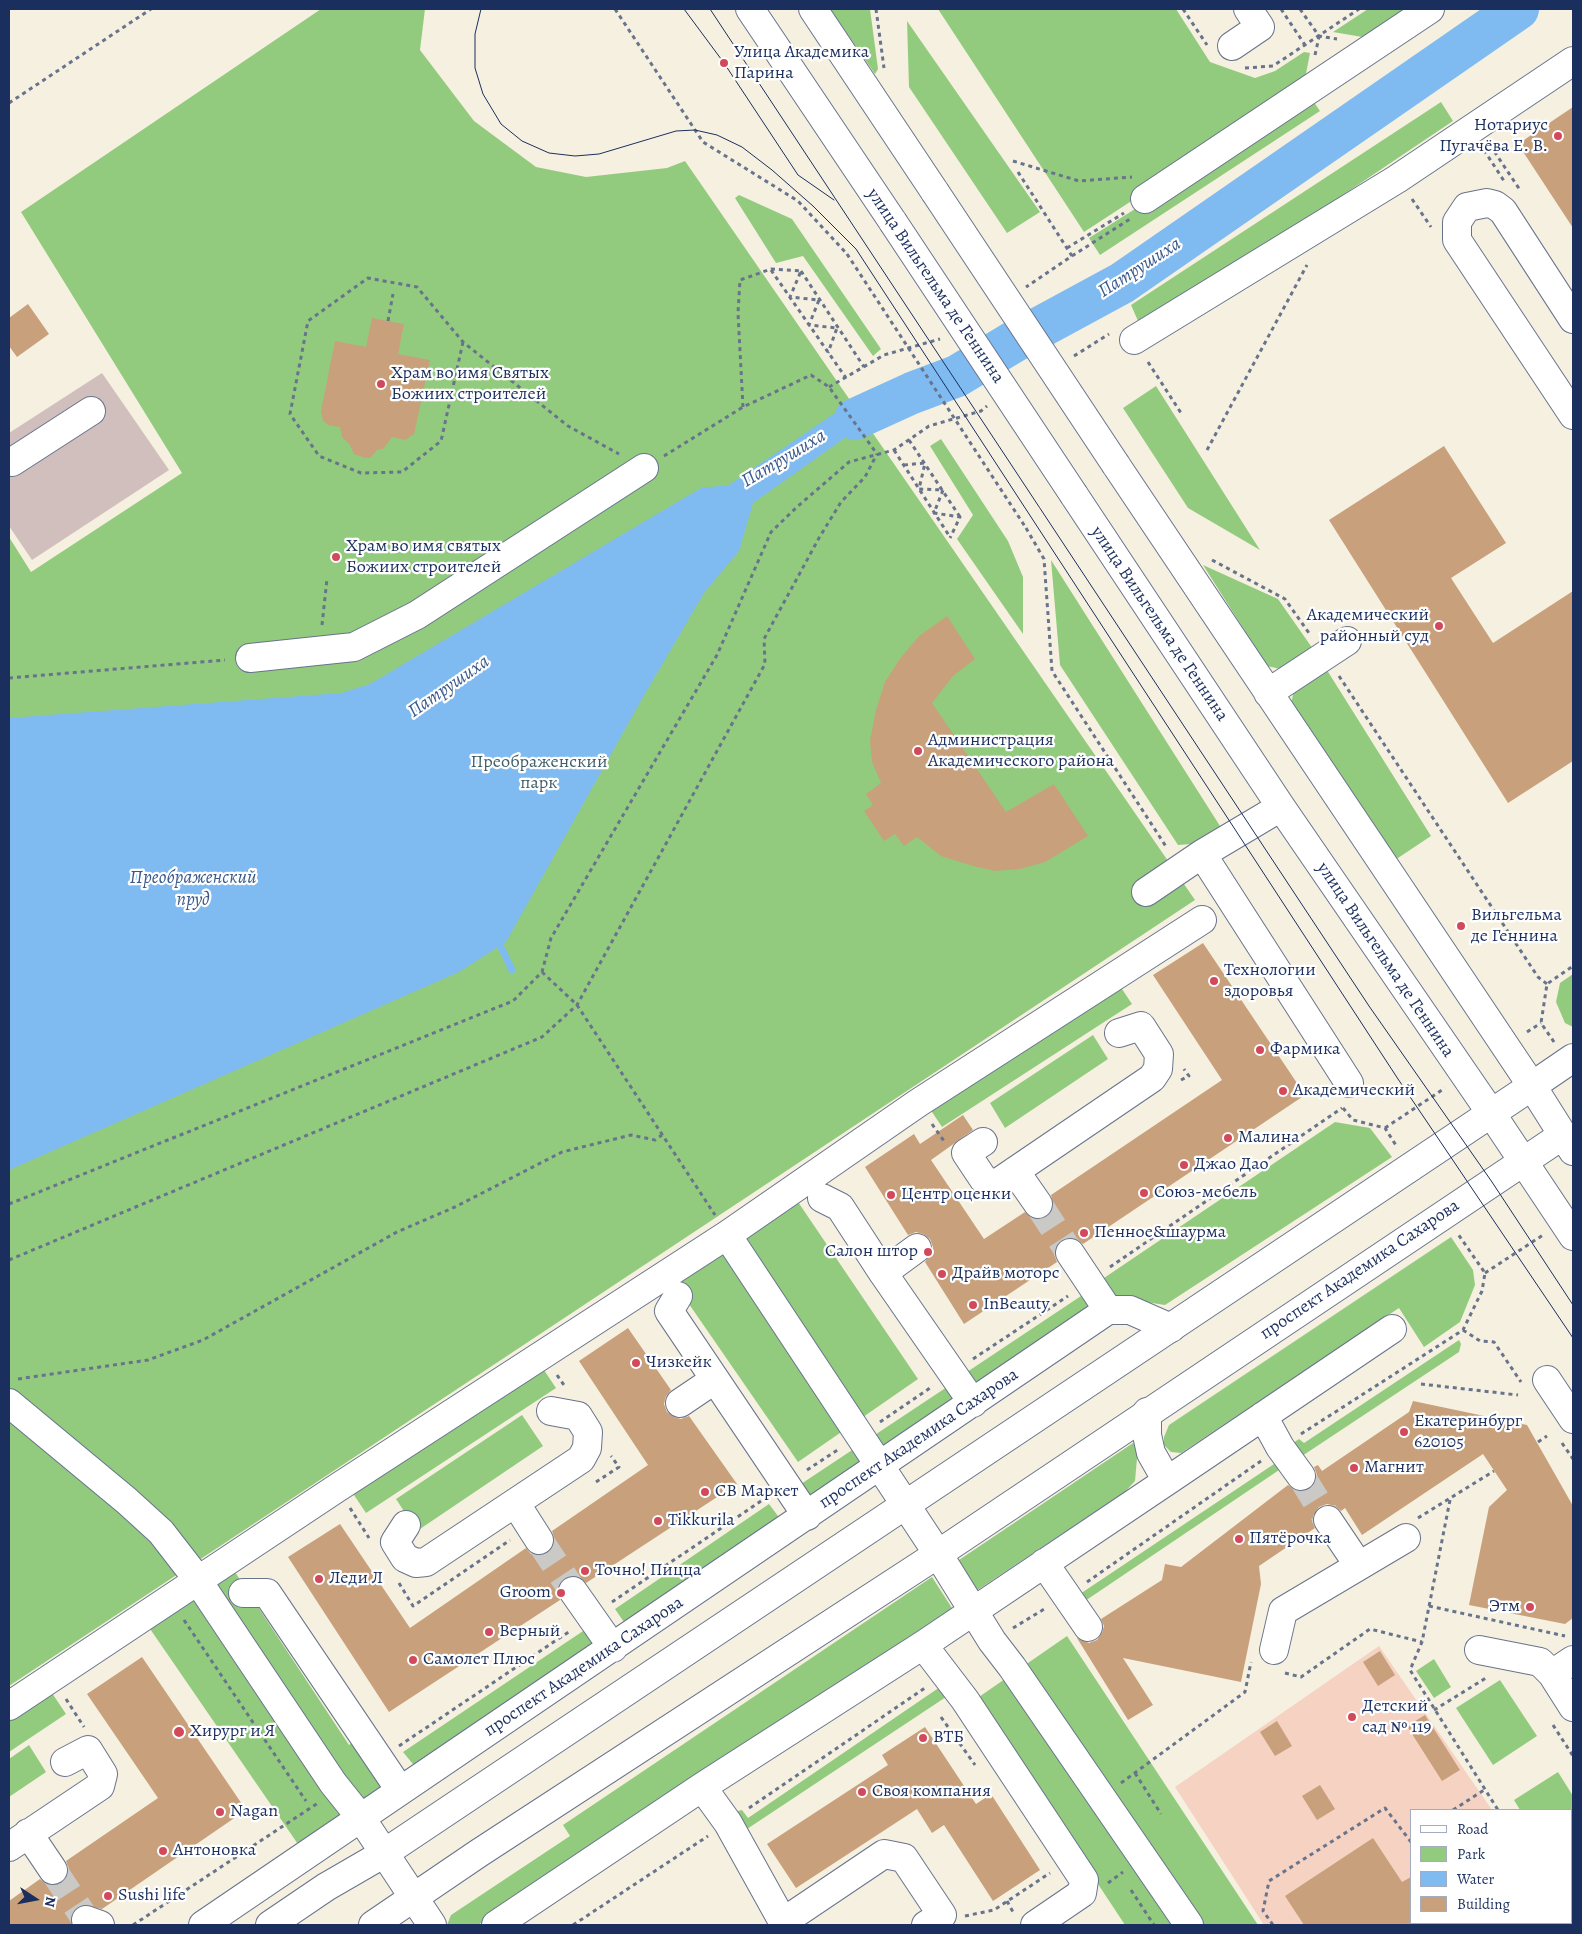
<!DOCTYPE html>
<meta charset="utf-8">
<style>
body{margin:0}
#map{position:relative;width:1582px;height:1934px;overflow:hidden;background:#f6f0e0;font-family:Alegreya,serif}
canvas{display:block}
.frame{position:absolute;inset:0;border:10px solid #1b2f5e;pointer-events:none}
.legend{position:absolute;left:1410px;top:1809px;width:162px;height:115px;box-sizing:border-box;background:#fff;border:1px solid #a4acbf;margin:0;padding:6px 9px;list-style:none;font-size:15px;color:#1b2f5e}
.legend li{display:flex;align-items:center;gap:10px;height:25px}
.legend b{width:25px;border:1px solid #a4acbf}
.north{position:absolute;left:10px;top:1874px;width:50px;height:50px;-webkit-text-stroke:4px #fff;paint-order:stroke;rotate:101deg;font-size:14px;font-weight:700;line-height:20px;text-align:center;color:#1b2f5e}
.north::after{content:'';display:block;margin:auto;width:18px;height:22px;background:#1b2f5e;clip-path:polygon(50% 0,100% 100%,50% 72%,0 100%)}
</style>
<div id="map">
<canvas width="1582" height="1934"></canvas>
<div class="frame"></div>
<ul class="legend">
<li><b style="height:6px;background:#fff"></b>Road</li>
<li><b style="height:14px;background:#93cb7e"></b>Park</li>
<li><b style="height:14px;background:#7fbbf1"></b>Water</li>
<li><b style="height:14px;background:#c8a07b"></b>Building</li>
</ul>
<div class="north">N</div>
</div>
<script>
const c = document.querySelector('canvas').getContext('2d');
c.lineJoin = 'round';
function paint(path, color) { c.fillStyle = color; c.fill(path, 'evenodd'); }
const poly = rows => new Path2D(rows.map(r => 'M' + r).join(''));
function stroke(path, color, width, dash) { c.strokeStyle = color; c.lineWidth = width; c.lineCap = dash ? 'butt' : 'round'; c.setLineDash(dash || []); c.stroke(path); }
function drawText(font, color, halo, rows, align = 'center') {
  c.font = font + ' Alegreya,serif'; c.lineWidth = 4.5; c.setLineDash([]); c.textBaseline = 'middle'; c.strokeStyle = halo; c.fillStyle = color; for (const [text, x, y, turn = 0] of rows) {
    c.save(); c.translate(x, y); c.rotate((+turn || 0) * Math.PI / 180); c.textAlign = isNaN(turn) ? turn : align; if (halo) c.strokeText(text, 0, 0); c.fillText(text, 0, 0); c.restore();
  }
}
const built = poly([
 [1379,1646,1492,1810,1411,1810,1411,1923,1568,1923,1569,1925,1264,1925,1175,1787]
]);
const industrial = poly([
 [102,373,169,470,32,560,9,526,9,433]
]);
const green = poly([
 [321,9,425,9,420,50,474,121,536,167,586,177,667,168,685,161,1195,900,9,1686,9,537,31,572,182,473,21,212],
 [830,9,870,9,878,69,875,74],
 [938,9,1176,9,1210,62,1255,78,1275,71,1304,52,1310,53,1303,89,1084,232],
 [1368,9,1418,9,1374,39,1333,32],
 [907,21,1040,212,1007,233,909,87],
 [1311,98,1320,111,1100,255,1089,238],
 [1441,102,1453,121,1142,330,1131,305],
 [739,195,792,219,881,349,873,356,803,256,776,263,735,198],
 [1156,386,1260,550,1188,508,1123,408],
 [941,439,1008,541,1023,577,1023,634,957,539,973,515,930,446],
 [1051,560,1220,826,1191,844,1178,845,1060,665],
 [1203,565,1278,599,1313,649,1285,670,1267,666],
 [1325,667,1431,836,1395,860,1291,704,1294,690],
 [1573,974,1573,1027,1565,1023,1556,1002,1560,983],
 [1116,980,1132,1004,942,1127,928,1106],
 [1093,1035,1108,1059,1005,1128,990,1103],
 [1335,1122,1370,1128,1392,1157,1165,1305,1132,1300,1116,1303,1101,1280],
 [794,1196,918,1379,798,1462,671,1278],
 [1451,1237,1473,1270,1475,1285,1460,1322,1424,1347,1399,1308,1181,1453,1171,1452,1164,1445,1164,1437,1169,1425],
 [1081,1296,1093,1312,975,1391,964,1374],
 [1459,1340,1461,1344,1459,1352,1296,1460,1289,1446,1299,1439,1304,1443],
 [540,1364,556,1388,366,1513,352,1492],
 [947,1387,958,1404,812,1499,801,1484],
 [522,1415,543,1446,417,1531,396,1499],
 [1133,1443,1138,1447,1135,1481,1125,1492,976,1591,956,1562],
 [1280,1460,1285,1466,1082,1603,1077,1596],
 [769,1504,781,1520,626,1625,615,1609],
 [229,1563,349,1745,358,1739,391,1788,302,1850,146,1623],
 [932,1577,952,1608,478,1925,447,1925,451,1915,570,1836,563,1825],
 [592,1625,604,1641,417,1769,403,1752],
 [1067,1636,1258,1925,1125,1925,976,1699],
 [1434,1659,1451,1687,1434,1698,1416,1671],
 [1500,1680,1537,1736,1493,1765,1456,1708],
 [940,1687,946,1697,744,1831,736,1815,738,1811,742,1810,748,1818],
 [50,1690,66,1714,9,1752,9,1718],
 [29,1745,46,1772,9,1797,9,1759],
 [1558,1772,1573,1796,1573,1894,1571,1890,1571,1810,1520,1810,1514,1800]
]);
const water = poly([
 [898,379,916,407,849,435,753,503,739,551,704,593,642,699,506,942,459,972,9,1170,9,718,341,693,370,684,701,488,729,485,835,413]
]);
const stream = poly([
 [496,937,512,970]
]);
const river = poly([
 [855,419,912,393,957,376,1015,341,1122,283,1518,9]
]);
const building = poly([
 [1573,107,1573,228,1518,144],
 [28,304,49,334,17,357,9,346,9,318],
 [372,318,404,324,398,354,430,360,414,434,405,440,392,437,383,449,377,450,370,458,365,458,354,454,350,445,342,437,340,427,328,425,323,421,321,411,335,341,366,347],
 [1444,446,1506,543,1451,578,1493,643,1573,591,1573,761,1508,803,1329,520],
 [947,616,975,659,953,676,932,703,1006,812,1054,784,1088,836,1045,862,1020,869,995,871,973,866,941,856,917,837,904,846,895,834,884,841,864,811,873,805,866,794,881,783,872,762,870,740,876,710,885,682,899,660,919,636],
 [1203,943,1305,1095,1083,1244,1077,1239,1069,1237,1061,1240,1056,1246,1054,1254,1057,1262,964,1324,925,1262,931,1254,933,1247,930,1239,923,1234,916,1232,908,1235,865,1167,914,1134,920,1144,963,1115,973,1130,931,1160,984,1239,1025,1212,1032,1218,1039,1220,1046,1217,1052,1210,1053,1202,1051,1195,1222,1080,1153,975],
 [628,1328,671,1390,666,1396,664,1404,667,1412,674,1417,681,1419,689,1416,737,1484,586,1583,579,1577,571,1576,564,1578,559,1585,558,1593,560,1600,389,1712,288,1557,340,1524,410,1628,526,1548,531,1554,539,1556,548,1553,553,1547,555,1540,552,1531,648,1465,579,1361],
 [1413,1401,1527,1425,1573,1506,1573,1618,1565,1624,1469,1605,1489,1507,1507,1490,1483,1454,1362,1535,1345,1508,1341,1511,1335,1506,1327,1504,1319,1507,1314,1514,1312,1521,1315,1528,1259,1566,1261,1584,1241,1682,1123,1658,1153,1705,1128,1720,1077,1638,1089,1643,1097,1640,1102,1633,1104,1626,1101,1619,1162,1580,1165,1564,1181,1567,1288,1485,1295,1490,1302,1492,1310,1489,1315,1482,1317,1475,1314,1467,1318,1465,1322,1471,1409,1412],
 [1380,1651,1395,1675,1378,1686,1363,1662],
 [142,1657,246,1810,102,1909,84,1905,76,1908,71,1915,72,1925,9,1925,9,1901,40,1879,46,1884,54,1886,62,1883,67,1877,69,1869,66,1861,158,1798,87,1694],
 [1425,1715,1460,1770,1442,1781,1407,1726],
 [1277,1721,1292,1746,1275,1756,1260,1732],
 [925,1727,976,1804,991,1794,1040,1870,993,1901,944,1825,932,1833,917,1809,796,1888,767,1844,888,1765,882,1755],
 [1320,1785,1335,1809,1317,1820,1302,1796],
 [1373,1838,1402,1882,1411,1877,1411,1925,1304,1925,1285,1896]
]);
const minorTunnel = poly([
 [1038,1204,1070,1253],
 [1301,1476,1328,1520],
 [539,1540,573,1591],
 [53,1870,86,1920]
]);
const path = poly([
 [615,9,703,142,798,201,847,254],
 [876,9,884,68],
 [1183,9,1207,45],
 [1281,9,1305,45],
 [1300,9,1319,36,1337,39],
 [1315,55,1319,37],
 [1245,68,1273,66,1359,9],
 [9,103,151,9],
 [1490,145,1520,190],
 [1484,150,1504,181],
 [1013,161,1079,181,1132,177],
 [1018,172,1072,256,1026,287],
 [1412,199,1431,227],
 [1067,248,1124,213],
 [1072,256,1130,219],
 [771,270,846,378],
 [801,271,864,367],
 [388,321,393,294],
 [463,342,441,441,402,472,361,473,319,456,290,414,308,321,368,278,417,287,463,342,568,426,619,454],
 [1074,356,1109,334],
 [1148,362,1181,413],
 [829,387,884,355,940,339],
 [743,407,738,313,740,280,771,269,801,271,790,297,819,300,809,325,837,328,828,353],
 [909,440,960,517],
 [894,450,950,537],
 [1207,450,1307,265],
 [664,456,743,407,811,375,829,387,877,454],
 [904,465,925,463,919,489,943,490,934,513,960,517,950,538],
 [1026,528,1044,559,1052,671,1167,848],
 [1212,560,1285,599,1311,636],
 [322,625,327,579],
 [1339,676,1538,977,1547,984],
 [9,678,225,660],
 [542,972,577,1005,715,1215],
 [1527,1032,1541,1023],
 [1554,1042,1541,1023,1547,984,1573,966],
 [1181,1080,1189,1076,1184,1069],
 [1343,1108,1353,1120,1385,1128,1397,1147],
 [932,1124,944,1141],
 [1385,1128,1445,1088],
 [9,1204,513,1001,542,972,551,938,717,655,771,532,797,507,849,462,894,450,929,426,981,411,987,406],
 [9,1260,542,1037,577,1005,765,664,764,639,819,538,841,502,865,477,877,454],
 [1110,1267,1342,1108],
 [1485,1273,1543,1235],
 [1463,1330,1480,1341,1494,1342,1521,1382],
 [973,1359,1068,1296],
 [557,1375,566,1388],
 [18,1379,148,1360,203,1340,397,1232,455,1207,562,1152,631,1135,655,1140,662,1135],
 [1421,1384,1518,1395],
 [880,1422,933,1386],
 [1301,1434,1463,1330,1482,1291,1485,1273,1458,1234],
 [1538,1442,1547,1436],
 [1562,1443,1573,1459],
 [807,1470,839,1449],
 [596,1482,619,1467,611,1456],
 [1450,1500,1422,1642,1410,1670,1498,1810],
 [350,1508,369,1538],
 [1418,1518,1494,1471],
 [1087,1582,1261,1461],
 [399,1583,413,1606,510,1540],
 [612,1602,764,1499],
 [1429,1606,1565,1636],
 [184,1620,306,1801],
 [1013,1628,1046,1608],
 [1285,1673,1301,1677,1370,1629,1422,1642],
 [66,1699,84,1727],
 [1434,1710,1486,1678],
 [941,1717,975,1765],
 [1553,1725,1573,1756],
 [399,1746,570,1631],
 [1135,1773,1161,1814],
 [1121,1783,1245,1692,1251,1662],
 [749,1808,925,1688],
 [1453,1810,1484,1790],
 [1108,1883,1123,1872],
 [1131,1890,1154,1925],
 [1007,1901,1013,1912],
 [965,1916,994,1910,1050,1873],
 [1571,1919,1573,1922],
 [1465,1923,1466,1925],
 [133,1925,318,1803],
 [573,1925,708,1836],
 [1273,1925,1263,1911,1269,1881,1385,1808,1411,1842]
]);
const minor = poly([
 [750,9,893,222],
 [813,9,935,192],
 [1232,46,1260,27,1248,9],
 [1145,199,1430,9],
 [1573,319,1503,211,1495,205,1487,203,1467,207,1457,222,1457,240,1573,415],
 [1134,340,1397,179,1573,61],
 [9,461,12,462,91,411],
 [1116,465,1532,1086,1573,1058],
 [1074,495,1281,807,1491,1113],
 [250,658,354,647,417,615,644,468],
 [1268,693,1347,641],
 [1281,807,1202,854,1349,1083],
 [1146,892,1202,854],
 [983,1142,966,1153,984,1180,996,1184,1152,1078,1158,1069,1159,1054,1141,1026,1119,1033],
 [1015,1171,1038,1204],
 [822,1198,840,1207,883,1273,973,1403],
 [727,1235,938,1554,992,1641,1012,1667,1189,1925],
 [1070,1253,1108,1310],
 [883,1273,917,1248],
 [678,1296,669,1311,807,1516],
 [1547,1380,1573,1419],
 [9,1403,127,1501,161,1532,192,1572,333,1783,361,1818,432,1925],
 [680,1403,714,1380],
 [1263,1416,1280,1447,1301,1476],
 [1167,1481,1392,1329],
 [516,1504,539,1540],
 [1328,1520,1359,1566],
 [406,1525,395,1542,405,1558,416,1563,426,1562,581,1459,587,1448,588,1432,578,1416,551,1411],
 [1044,1563,1088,1627],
 [573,1591,613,1648],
 [243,1593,267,1593,400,1790],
 [923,1645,965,1700,1084,1880,1082,1893,1035,1925],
 [1274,1650,1283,1611,1406,1538],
 [1479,1650,1540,1662,1552,1674,1573,1707],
 [1552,1674,1573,1660],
 [9,1706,337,1488,727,1235,918,1103,1202,920],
 [702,1787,728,1823,783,1922,884,1854,904,1858,942,1915,926,1925],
 [28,1833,53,1870],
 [9,1847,100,1786,103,1774,88,1750,65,1762],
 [86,1920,100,1925],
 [203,1925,1108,1310,1130,1310,1171,1328],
 [496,1925,702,1787,923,1645,1167,1481,1151,1453,1147,1435,1147,1412]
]);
const major = poly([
 [1491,1113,1573,1236],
 [270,1925,326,1887,383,1854,1532,1086,1573,1151],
 [373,1925,479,1853,938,1554,1563,1135]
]);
const tram = poly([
 [481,9,475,34,475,68,483,94,501,124,522,141,549,153,575,156,599,154,676,131,695,130,717,135,742,147,772,170,813,206,856,249,1398,1079,1573,1338],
 [684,9,724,63,798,175,834,200],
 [710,9,1369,1006,1492,1182,1573,1305]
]);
const pathBridge = poly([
 [847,254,1026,528]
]);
const minorBridge = poly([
 [935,192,1116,465],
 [893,222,1074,495]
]);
const markers = [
 [724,63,5,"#d1495b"],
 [1558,136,5,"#d1495b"],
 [381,384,5,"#d1495b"],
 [336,557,5,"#d1495b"],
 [1439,626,5,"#d1495b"],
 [918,751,5,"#d1495b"],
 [1461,926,5,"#d1495b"],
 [1214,981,5,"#d1495b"],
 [1260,1050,5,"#d1495b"],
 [1283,1091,5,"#d1495b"],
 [1228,1138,5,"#d1495b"],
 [1184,1165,5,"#d1495b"],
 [1144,1193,5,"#d1495b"],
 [891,1195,5,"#d1495b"],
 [1084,1233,5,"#d1495b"],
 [928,1252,5,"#d1495b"],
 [942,1274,5,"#d1495b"],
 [973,1305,5,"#d1495b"],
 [636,1363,5,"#d1495b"],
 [1404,1432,5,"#d1495b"],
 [1354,1468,5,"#d1495b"],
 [705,1492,5,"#d1495b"],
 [658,1521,5,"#d1495b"],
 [1239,1539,5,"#d1495b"],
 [585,1571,5,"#d1495b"],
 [319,1579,5,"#d1495b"],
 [561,1593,5,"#d1495b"],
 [1530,1607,5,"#d1495b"],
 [489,1632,5,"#d1495b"],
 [413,1660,5,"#d1495b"],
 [1352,1717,5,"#d1495b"],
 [179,1732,6,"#d1495b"],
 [923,1738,5,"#d1495b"],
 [862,1792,5,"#d1495b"],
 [220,1812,5,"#d1495b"],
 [163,1851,5,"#d1495b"],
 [108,1896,5,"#d1495b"]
];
const poiNames = [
 ["Улица Академика",734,53],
 ["Парина",734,74],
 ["Нотариус",1548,126,"right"],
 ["Пугачёва Е. В.",1548,147,"right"],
 ["Храм во имя Святых",391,374],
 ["Божиих строителей",391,395],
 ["Храм во имя святых",346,547],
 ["Божиих строителей",346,568],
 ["Академический",1429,616,"right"],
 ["районный суд",1429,637,"right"],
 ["Администрация",928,741],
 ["Академического района",928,762],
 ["Вильгельма",1471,916],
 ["де Геннина",1471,937],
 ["Технологии",1224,971],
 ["здоровья",1224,992],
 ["Фармика",1270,1050],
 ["Академический",1293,1091],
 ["Малина",1238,1138],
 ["Джао Дао",1194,1165],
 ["Союз-мебель",1154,1193],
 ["Центр оценки",901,1195],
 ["Пенное&шаурма",1094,1233],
 ["Салон штор",918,1252,"right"],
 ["Драйв моторс",952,1274],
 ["InBeauty",983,1305],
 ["Чизкейк",646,1363],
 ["Екатеринбург",1414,1422],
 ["620105",1414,1443],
 ["Магнит",1364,1468],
 ["СВ Маркет",715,1492],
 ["Tikkurila",668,1521],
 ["Пятёрочка",1249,1539],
 ["Точно! Пицца",595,1571],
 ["Леди Л",329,1579],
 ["Groom",551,1593,"right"],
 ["Этм",1520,1607,"right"],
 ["Верный",499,1632],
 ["Самолет Плюс",423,1660],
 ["Детский",1362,1707],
 ["сад № 119",1362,1728],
 ["Хирург и Я",190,1732],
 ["ВТБ",933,1738],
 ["Своя компания",872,1792],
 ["Nagan",230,1812],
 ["Антоновка",173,1851],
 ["Sushi life",118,1896]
];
const streetNames = [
 ["улица Вильгельма де Геннина",935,286,56],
 ["улица Вильгельма де Геннина",1159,624,56],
 ["улица Вильгельма де Геннина",1385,960,56],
 ["проспект Академика Сахарова",1360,1270,-34],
 ["проспект Академика Сахарова",919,1439,-34],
 ["проспект Академика Сахарова",584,1667,-34]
];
const parkNames = [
 ["Преображенский",539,763],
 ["парк",539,784]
];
const waterNames = [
 ["Патрушиха",1140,268,-33],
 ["Патрушиха",784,459,-31],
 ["Патрушиха",449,687,-35],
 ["Преображенский",193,878],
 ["пруд",193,900]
];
paint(built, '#f5d2c2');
paint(industrial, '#d1bfbd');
paint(green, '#93cb7e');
paint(water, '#7fbbf1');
stroke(stream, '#7fbbf1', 7);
stroke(river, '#7fbbf1', 42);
paint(building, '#c8a07b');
stroke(minorTunnel, '#cac9c6', 28, [28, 14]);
stroke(minor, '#68738c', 30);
stroke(major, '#68738c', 30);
stroke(path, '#68738c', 3, [4, 4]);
stroke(minor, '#fff', 28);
stroke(major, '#fff', 28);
stroke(tram, '#1b2f5e', 1);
stroke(minorBridge, '#68738c', 30, []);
stroke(pathBridge, '#68738c', 3, [4, 4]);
stroke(minorBridge, '#fff', 28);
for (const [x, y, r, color] of markers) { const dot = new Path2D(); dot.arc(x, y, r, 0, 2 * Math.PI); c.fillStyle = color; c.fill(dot); stroke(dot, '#fff', 2); }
drawText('18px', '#1b2f5e', '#fff', poiNames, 'left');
drawText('18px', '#1b2f5e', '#fff', streetNames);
drawText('18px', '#3f5e68', '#fff', parkNames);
drawText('italic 19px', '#39598a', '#fff', waterNames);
</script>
